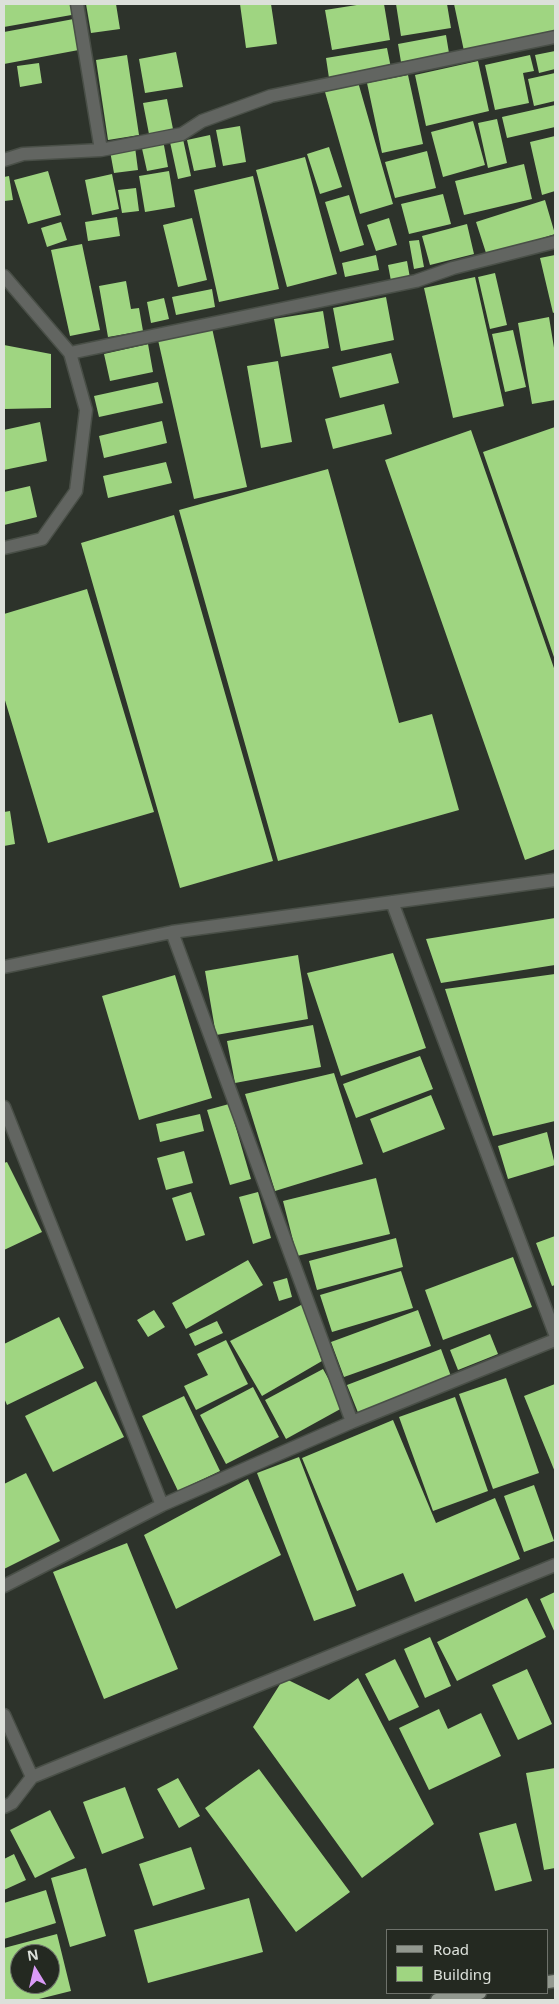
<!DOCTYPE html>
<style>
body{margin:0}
#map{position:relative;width:559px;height:2004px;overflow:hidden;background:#2d332b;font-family:"Noto Sans",sans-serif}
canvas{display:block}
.frame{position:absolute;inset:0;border:5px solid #dce0da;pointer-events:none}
.legend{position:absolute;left:386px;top:1929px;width:162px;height:65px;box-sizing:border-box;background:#242921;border:1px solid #6e726b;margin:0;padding:6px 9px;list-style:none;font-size:15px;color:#dce0da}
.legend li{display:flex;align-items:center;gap:10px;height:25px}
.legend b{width:25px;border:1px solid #6e726b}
.north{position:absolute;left:10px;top:1944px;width:50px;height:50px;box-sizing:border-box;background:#242921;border:1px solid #6e726b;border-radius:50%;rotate:351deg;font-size:14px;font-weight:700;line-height:20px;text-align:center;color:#dce0da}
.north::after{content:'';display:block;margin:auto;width:18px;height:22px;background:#da9af6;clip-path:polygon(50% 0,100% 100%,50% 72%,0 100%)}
</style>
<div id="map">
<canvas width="559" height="2004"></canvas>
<div class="frame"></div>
<ul class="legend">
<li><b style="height:6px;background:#92988f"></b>Road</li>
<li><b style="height:14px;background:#9fd581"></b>Building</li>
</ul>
<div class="north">N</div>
</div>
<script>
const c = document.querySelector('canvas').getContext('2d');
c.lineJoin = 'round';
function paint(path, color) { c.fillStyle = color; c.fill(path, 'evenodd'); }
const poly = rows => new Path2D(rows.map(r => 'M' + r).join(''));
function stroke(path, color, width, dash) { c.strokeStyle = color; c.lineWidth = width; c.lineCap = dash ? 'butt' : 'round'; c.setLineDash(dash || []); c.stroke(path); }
const building = poly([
 [4,4,75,4,77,14,4,27],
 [86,4,116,4,120,29,91,33],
 [240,4,271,4,277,44,246,48],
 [363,4,384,4,390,40,332,50,325,10],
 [396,4,447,4,451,28,401,36],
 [454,4,555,4,555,33,464,51],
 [79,18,84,49,4,64,4,32],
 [446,35,449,53,401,62,398,44],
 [387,48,391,68,329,78,326,58],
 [555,51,555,69,539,73,535,55],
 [176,52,183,87,145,93,139,59],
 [127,55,139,135,108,140,96,60],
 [530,55,534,71,523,73,529,103,495,110,485,65],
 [478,61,489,111,426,126,415,75],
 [39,63,42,83,20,87,17,66],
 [555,73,555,101,534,106,528,79],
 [408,75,423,144,382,153,367,83],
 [358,82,393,204,360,214,325,92],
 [167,99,173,129,149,134,143,103],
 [555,105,555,127,507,138,502,117],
 [497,119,507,163,488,168,478,123],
 [473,121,485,165,443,177,431,132],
 [240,126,246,162,223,166,216,130],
 [210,135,216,167,194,171,187,140],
 [555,136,555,191,542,195,530,142],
 [183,139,191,176,178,179,170,142],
 [163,140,168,167,147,171,141,144],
 [135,147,138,170,114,173,110,151],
 [329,147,342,187,320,194,307,154],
 [427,151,436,188,395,198,385,162],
 [305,157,337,274,287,287,256,170],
 [524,164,532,199,464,215,455,181],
 [48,171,61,215,28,224,14,180],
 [169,171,175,207,145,212,139,176],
 [112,174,119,209,92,215,85,180],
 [9,176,13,200,4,201,4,177],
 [253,176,279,289,219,302,194,190],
 [136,188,139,211,122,213,118,190],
 [443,194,451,224,409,234,401,204],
 [349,195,364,245,340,252,325,202],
 [545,200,555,234,487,256,476,222],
 [117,217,120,236,88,241,85,222],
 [192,218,207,280,178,287,163,225],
 [389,218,397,245,376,251,367,225],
 [61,222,67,240,47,247,41,228],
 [467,224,474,254,430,265,422,236],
 [419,240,424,267,414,269,409,241],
 [82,244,100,330,70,336,51,250],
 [376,255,379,270,345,277,342,263],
 [555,255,555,312,553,313,540,258],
 [407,261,410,278,391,281,388,265],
 [495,273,507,325,490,329,478,277],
 [475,277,504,406,453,418,424,288],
 [126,281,131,309,139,308,143,331,108,337,99,286],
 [212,289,215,307,176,315,172,297],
 [386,297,394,340,341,351,333,308],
 [164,298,169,319,151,323,147,302],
 [323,311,329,348,281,357,274,319],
 [549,317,555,354,555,400,532,404,518,323],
 [212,328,247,487,194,499,158,340],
 [513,330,526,387,505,392,492,334],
 [148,344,153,372,110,381,104,354],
 [4,345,51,354,51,408,4,409],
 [391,353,399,383,340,398,332,367],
 [278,361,292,442,261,448,247,366],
 [158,382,163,403,99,417,94,396],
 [384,404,392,434,333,449,325,419],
 [162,421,167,443,104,458,99,436],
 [40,422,47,461,4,470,4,430],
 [555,427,555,660,483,452],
 [471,430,555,671,555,849,525,860,385,460],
 [166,462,172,483,108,498,103,476],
 [328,469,399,723,432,714,459,810,278,861,179,510],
 [30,486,37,517,4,525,4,492],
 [174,515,273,861,180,888,81,543],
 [87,589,154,812,48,843,4,697,4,614],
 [10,811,15,844,4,846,4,812],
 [555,918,555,965,441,983,426,939],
 [393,953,426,1048,341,1076,307,973],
 [298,955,308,1019,216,1035,205,971],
 [555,974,555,1121,493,1136,445,989],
 [175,975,212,1098,139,1120,102,996],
 [313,1025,321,1067,235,1083,227,1041],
 [420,1056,433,1089,356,1118,343,1084],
 [334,1073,363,1164,275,1191,245,1094],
 [431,1095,445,1129,383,1153,370,1119],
 [229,1104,251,1179,230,1185,207,1110],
 [200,1114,204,1131,160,1142,156,1124],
 [547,1132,555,1165,508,1179,498,1146],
 [184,1151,193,1183,166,1190,157,1158],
 [7,1162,42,1232,4,1250,4,1163],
 [376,1178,390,1234,297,1256,283,1201],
 [191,1192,205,1235,186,1241,172,1198],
 [258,1192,271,1238,253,1244,239,1197],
 [555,1236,555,1285,552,1286,536,1243],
 [396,1238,403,1267,317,1290,309,1261],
 [513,1257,532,1307,443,1340,425,1290],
 [248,1260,263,1285,186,1329,172,1303],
 [401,1271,413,1308,332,1332,320,1295],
 [287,1278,292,1297,279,1301,273,1282],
 [303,1304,322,1361,262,1396,230,1341],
 [154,1310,165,1327,148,1337,137,1320],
 [418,1310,431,1346,344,1377,331,1342],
 [59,1317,84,1368,7,1405,4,1398,4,1344],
 [217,1321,223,1333,195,1346,189,1334],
 [490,1334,498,1354,458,1370,450,1350],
 [226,1340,248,1384,196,1410,184,1386,208,1375,197,1354],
 [441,1349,452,1379,359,1415,347,1385],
 [323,1369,344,1407,286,1439,265,1400],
 [506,1378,539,1473,493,1489,459,1394],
 [96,1381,124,1437,53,1472,25,1416],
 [555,1384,555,1472,524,1396],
 [253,1387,279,1437,226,1464,200,1415],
 [184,1396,220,1471,178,1491,142,1416],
 [455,1397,488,1491,433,1511,399,1417],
 [393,1420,436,1523,495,1498,520,1559,415,1602,403,1573,357,1591,302,1458],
 [299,1457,356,1606,314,1621,257,1473],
 [26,1473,60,1541,4,1569,4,1484],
 [248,1479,281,1555,176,1609,144,1535],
 [534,1485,554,1541,524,1552,504,1496],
 [127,1543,178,1669,104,1699,53,1572],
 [555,1592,555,1633,540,1599],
 [527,1598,546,1637,457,1681,437,1642],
 [430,1637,451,1686,425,1698,404,1649],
 [395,1659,419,1707,389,1721,365,1674],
 [527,1669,552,1724,518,1740,492,1685],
 [284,1678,329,1700,358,1678,434,1824,362,1878,253,1727],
 [439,1709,448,1729,481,1713,501,1756,429,1790,399,1728],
 [555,1768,555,1868,544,1870,526,1773],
 [259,1769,350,1892,296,1932,205,1808],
 [178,1778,200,1816,179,1828,157,1789],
 [125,1787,144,1838,102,1854,83,1802],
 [50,1810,75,1858,35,1878,10,1830],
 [516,1823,532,1881,495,1891,479,1833],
 [191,1847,205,1889,153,1906,139,1864],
 [14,1854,26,1880,4,1890,4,1859],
 [86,1868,106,1936,70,1947,51,1878],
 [46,1890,56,1923,4,1939,4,1903],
 [249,1898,263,1952,148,1983,134,1930],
 [57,1934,71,1991,35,2000,4,2000,4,1948],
 [20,1954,50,1954,50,1984,20,1984]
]);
const street = poly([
 [101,150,182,134,202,121,271,96,555,37],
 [4,160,23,154,101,150,77,4],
 [4,276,70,353,86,410,76,491,42,539,4,548],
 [70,353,416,281,453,268,555,242],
 [392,902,555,1334],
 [172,932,352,1422],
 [4,967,172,932,555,880],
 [4,1107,162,1505],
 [4,1586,162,1505,352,1422,555,1340],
 [4,1715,32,1777],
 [4,1807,12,1803,32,1777,54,1768,555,1565]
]);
const primary = poly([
 [548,1982,555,1981],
 [437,2000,480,1993]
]);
paint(building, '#9fd581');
stroke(street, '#494f47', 15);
stroke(primary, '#494f47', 15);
stroke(street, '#626561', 12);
stroke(primary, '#92988f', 12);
</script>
